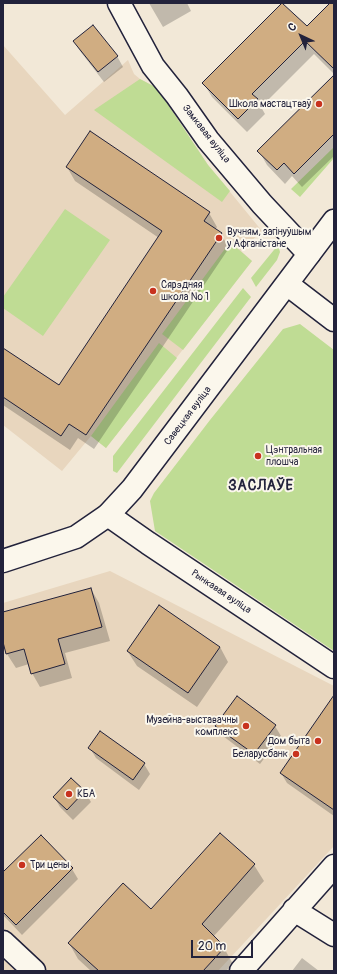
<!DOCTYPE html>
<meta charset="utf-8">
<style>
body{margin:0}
#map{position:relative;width:337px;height:974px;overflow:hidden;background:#f2e8d7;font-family:Pangolin,sans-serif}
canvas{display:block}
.frame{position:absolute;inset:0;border:4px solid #22223b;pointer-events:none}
.north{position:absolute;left:281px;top:16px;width:40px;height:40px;-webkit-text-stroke:3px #fbf7ec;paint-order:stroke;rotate:316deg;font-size:11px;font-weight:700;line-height:16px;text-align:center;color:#22223b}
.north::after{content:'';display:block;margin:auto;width:14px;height:18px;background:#22223b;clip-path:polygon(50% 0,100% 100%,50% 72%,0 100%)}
.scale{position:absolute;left:191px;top:940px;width:62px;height:18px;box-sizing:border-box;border:2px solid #22223b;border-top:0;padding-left:5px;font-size:12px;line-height:14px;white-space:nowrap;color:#22223b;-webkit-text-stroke:3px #fbf7ec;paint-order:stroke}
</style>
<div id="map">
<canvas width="337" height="974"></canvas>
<div class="frame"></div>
<div class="north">С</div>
<div class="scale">20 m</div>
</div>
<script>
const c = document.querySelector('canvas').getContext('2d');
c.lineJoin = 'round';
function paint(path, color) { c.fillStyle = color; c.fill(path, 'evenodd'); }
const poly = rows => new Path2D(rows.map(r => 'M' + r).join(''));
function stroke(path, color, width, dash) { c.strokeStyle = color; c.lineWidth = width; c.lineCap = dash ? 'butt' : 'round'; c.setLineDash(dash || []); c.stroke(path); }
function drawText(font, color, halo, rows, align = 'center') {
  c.font = font + ' Pangolin,sans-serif'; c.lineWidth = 4; c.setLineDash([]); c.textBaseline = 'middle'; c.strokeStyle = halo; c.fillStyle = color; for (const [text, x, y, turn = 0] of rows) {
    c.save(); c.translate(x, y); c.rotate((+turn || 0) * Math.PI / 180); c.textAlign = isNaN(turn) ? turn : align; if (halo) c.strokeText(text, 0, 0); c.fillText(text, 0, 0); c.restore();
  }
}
const built = poly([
 [3,45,65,115,128,60,134,74,140,79,157,88,208,165,262,231,241,251,252,261,106,448,91,436,62,471,3,425],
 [110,571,334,686,334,846,218,971,56,971,55,970,53,971,3,971,3,603]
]);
const green = poly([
 [140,79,157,88,208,165,230,191,222,202,94,110],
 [334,147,334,158,300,197,291,189],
 [65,209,110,240,43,336,3,308,3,297],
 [230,242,252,261,183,350,162,334],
 [278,245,280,252,277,260,256,287,251,278],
 [243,288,251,297,117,473,113,471,113,456],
 [300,324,334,350,334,651,155,531,150,501,154,493,210,420,283,329],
 [159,343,177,358,106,448,91,436]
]);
const shadow = poly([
 [149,3,187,3,191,11,163,27],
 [332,3,334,3,334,74,314,54,261,107,265,114,247,132,212,97,204,84,307,28],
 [74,41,117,56,123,67,104,82,80,51],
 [334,76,334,156,302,187,292,176,285,184,267,165,259,151],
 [67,167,209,213,217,227,215,230,221,234,229,248,94,449,78,438,70,450,3,405,3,349,59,387,159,238,75,181],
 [91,589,99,603,110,641,65,653,72,678,40,687,32,673,29,664,16,668,7,654,3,638,3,614],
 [220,647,228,662,197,707,137,666,128,652],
 [334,710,334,816,287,783,281,773],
 [217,726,275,726,281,736,260,764,223,736],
 [90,748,144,764,150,774,139,790,96,758],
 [71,779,85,792,91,802,73,820,60,807,54,797],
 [41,836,72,869,78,879,22,935,3,915,3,873],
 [254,865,264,881,213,937,224,948,233,964,226,971,91,971,78,959,69,943,151,911],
 [302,958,319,971,292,971]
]);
const building = poly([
 [282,3,307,26,330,3,334,3,334,69,305,41,252,94,258,99,238,119,202,83,282,3],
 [93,25,118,56,98,72,73,41,93,25],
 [334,75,334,134,294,174,284,163,277,170,257,151,334,75],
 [90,131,210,212,204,221,222,233,86,435,69,424,61,436,3,397,3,348,59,385,162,231,66,167,90,131],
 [91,588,102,627,58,639,65,664,31,674,24,649,6,654,3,642,3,612,91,588],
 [159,605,220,647,188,693,127,651,159,605],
 [334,695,334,810,280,773,334,695],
 [237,696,276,725,254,754,215,726,237,696],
 [100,731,145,763,133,780,88,748,100,731],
 [71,778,85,791,67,810,53,797,71,778],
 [220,833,255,864,202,924,225,947,203,971,99,971,68,943,123,883,151,909,220,833],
 [41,835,73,868,16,925,3,912,3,872,41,835]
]);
const street = poly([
 [119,3,153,66,177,96,208,140,262,204,309,254],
 [108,515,148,543,334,667],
 [294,910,334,935],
 [3,942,34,971],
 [241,971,334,866]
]);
const secondary = poly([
 [287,284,334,320],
 [3,561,76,537,108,515,132,489,334,221]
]);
const markers = [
 [319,104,4,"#c8321e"],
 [219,238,4,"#c8321e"],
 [153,291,4,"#c8321e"],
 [258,456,4,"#c8321e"],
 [246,726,4,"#c8321e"],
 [318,741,4,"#c8321e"],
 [296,754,4,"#c8321e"],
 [69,794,4,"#c8321e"],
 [22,865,4,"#c8321e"]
];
const poiNames = [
 ["Школа мастацтваў",311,104,"right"],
 ["Вучням, загінуўшым",227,232],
 ["у Афганістане",227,244],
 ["Сярэдняя",161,285],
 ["школа № 1",161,297],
 ["Цэнтральная",266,450],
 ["плошча",266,462],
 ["Музейна-выставачны",238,720,"right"],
 ["комплекс",238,732,"right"],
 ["Дом быта",310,741,"right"],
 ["Беларусбанк",288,754,"right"],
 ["КБА",77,794],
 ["Три цены",30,865]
];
const streetNames = [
 ["Замкавая вуліца",206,134,52],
 ["Савецкая вуліца",188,416,-53],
 ["Рынкавая вуліца",221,592,34]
];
const districtNames = [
 ["ЗАСЛАЎЕ",261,486]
];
paint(built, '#e8d6be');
paint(green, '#bfdc94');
paint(shadow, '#0003');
paint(building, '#d0ad82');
stroke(building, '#22223b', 1);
stroke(street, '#22223b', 25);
stroke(secondary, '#22223b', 25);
stroke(street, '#fbf7ec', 22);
stroke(secondary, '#fbf7ec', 22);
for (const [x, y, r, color] of markers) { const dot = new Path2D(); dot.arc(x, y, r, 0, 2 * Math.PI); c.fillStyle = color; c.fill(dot); stroke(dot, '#fbf7ec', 1.5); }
drawText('10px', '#22223b', '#fbf7ec', poiNames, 'left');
drawText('10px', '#22223b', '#fbf7ec', streetNames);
c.letterSpacing = '1px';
drawText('bold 14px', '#22223b', '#fbf7ec', districtNames);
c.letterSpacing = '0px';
</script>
